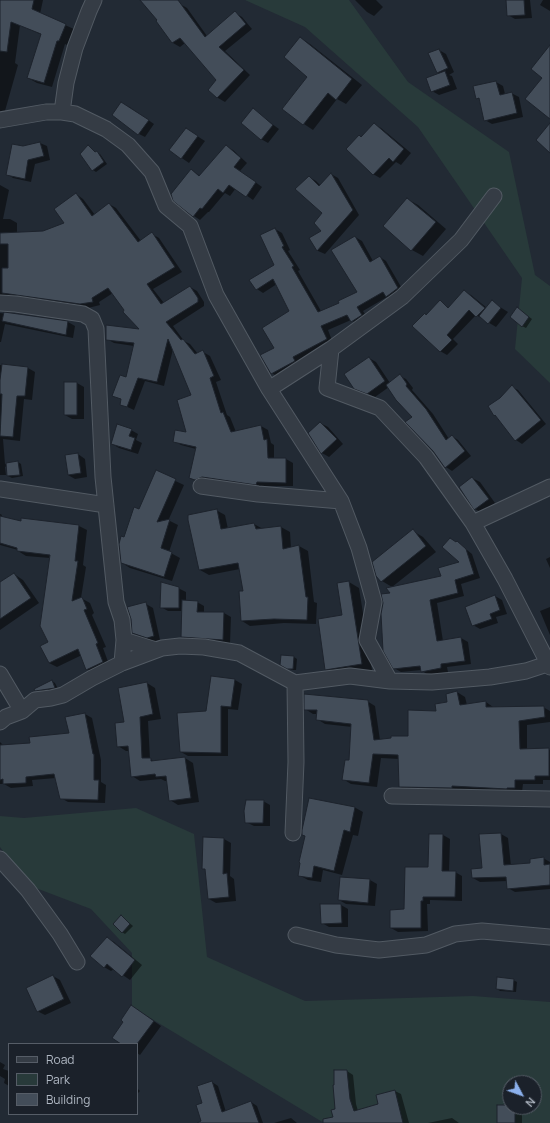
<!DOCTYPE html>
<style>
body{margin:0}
#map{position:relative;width:550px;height:1123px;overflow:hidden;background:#222a34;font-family:Manrope,sans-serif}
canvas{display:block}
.legend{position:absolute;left:8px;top:1043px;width:130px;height:72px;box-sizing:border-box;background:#1b212a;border:1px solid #565d67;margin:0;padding:5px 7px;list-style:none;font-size:12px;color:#afb7c2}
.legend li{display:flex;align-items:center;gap:8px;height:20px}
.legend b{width:20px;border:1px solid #565d67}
.north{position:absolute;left:502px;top:1075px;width:40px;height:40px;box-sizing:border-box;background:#1b212a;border:1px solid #565d67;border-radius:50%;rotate:131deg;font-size:11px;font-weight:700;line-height:16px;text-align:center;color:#afb7c2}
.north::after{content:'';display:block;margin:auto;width:14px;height:18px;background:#8bb0ec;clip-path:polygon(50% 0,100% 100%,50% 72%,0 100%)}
</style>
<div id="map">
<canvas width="550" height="1123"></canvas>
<ul class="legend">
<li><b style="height:5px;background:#353c45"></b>Road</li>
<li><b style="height:11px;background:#283a3a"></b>Park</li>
<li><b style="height:11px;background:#434d59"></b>Building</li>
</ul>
<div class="north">N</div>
</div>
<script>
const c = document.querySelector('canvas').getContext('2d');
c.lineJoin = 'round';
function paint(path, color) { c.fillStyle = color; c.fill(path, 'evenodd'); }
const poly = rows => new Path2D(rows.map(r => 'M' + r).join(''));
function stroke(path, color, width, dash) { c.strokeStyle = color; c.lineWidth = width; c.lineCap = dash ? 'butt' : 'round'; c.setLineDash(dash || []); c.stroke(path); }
const green = poly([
 [245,0,349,0,408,82,509,152,535,275,550,286,550,383,515,349,522,278,418,127,305,27],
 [136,808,194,834,207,957,305,1001,473,996,550,1002,550,1123,324,1123,132,1007,132,953,91,909,28,885,0,847,0,816,24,818],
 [510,1083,534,1083,534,1107,510,1107]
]);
const shadow = poly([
 [0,0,43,0,40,14,74,29,67,45,65,44,52,87,37,83,28,78,42,35,20,25,15,63,18,65,3,118,0,117],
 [141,0,171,0,180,4,187,8,207,36,235,13,242,17,252,29,225,51,250,75,225,102,218,98,209,90,218,80,185,43,180,47,173,43,157,21,159,20],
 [355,0,376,0,383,7,374,16,367,12],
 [507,0,530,0,532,18,515,19,508,15],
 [543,0,550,0,550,11,540,5],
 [301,38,310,44,362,85,346,104,337,99,313,130,304,124,284,109,309,76],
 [439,50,446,54,454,72,449,75,452,76,457,89,439,95,432,91,440,74,437,72,430,54],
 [496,82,503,86,505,94,511,93,519,97,523,117,492,124,485,120,481,100,477,98],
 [128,106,154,124,145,137,139,134],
 [253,110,279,129,268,143,261,139],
 [374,124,381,128,411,153,401,165,396,162,380,178,373,174,362,138],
 [186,129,205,141,189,163,170,150],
 [40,143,47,146,50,160,35,164,31,182,13,178,7,174,27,146],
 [88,146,96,153,100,154,107,164,96,172,93,170],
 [226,146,233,150,247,163,240,171,262,187,253,200,236,188,230,196,225,193,209,212,208,212,200,220,194,216,192,170,200,176],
 [331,174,338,178,359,215,325,254,318,251,311,238,322,231,324,213,309,177,316,181,321,186],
 [0,185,9,190,3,219,10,219,17,223,17,233,43,232,66,223,76,194,83,199,95,215,109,204,116,208,141,241,152,234,159,238,182,272,153,289,164,303,190,287,197,291,204,302,204,306,173,326,184,341,190,344,198,354,203,352,210,356,221,380,216,382,227,415,230,417,236,432,261,426,268,430,271,443,274,445,274,459,286,459,293,463,293,486,264,486,264,488,197,482,190,478,196,449,181,445,174,441,187,434,192,396,173,349,164,386,145,381,134,410,121,404,122,400,114,395,127,379,134,346,114,343,107,339,141,330,113,293,99,302,100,305,88,308,25,299,0,302],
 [407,199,418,205,446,229,423,256,412,250,384,226],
 [275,229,282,233,290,250,288,251,300,270,298,271,321,311,340,303,358,293,355,237,362,241,373,261,380,257,386,261,404,292,393,300,387,297,363,311,368,319,359,325,351,320,328,330,333,343,278,377,272,373,276,348,290,312,277,284,263,293,257,289,275,266],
 [464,291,471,295,487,308,492,302,508,312,496,327,476,315,453,339,458,344,447,355,440,351,427,316,440,302,449,308],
 [521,311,532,319,526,328,522,326],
 [0,313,68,322,75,326,73,338,5,324,1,342,0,342],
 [369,358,376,362,390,383,400,376,406,379,413,388,412,390,433,414,449,439,452,436,458,440,471,456,452,471,446,467,413,417,389,387,375,397,363,392],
 [0,365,28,368,35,372,32,400,24,399,20,441,3,439,5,464,18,462,21,464,23,476,12,478,8,476,7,466,5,467,6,475,0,475],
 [65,383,77,383,84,387,84,419,72,419,65,415],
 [512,387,518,390,546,424,522,444,516,440,499,417,494,415,501,399],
 [320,423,328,427,343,444,329,457,322,453,310,434],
 [131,430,138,434,136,440,142,443,138,454,119,448,112,444],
 [78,454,85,459,87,477,75,479,68,475],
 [156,472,184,485,168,521,170,521,178,525,169,552,180,558,172,581,130,568,122,563,140,510],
 [472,478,480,482,495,503,482,513,475,509],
 [216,510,225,515,228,529,254,524,263,529,281,527,290,532,291,548,299,546,308,551,314,602,317,603,316,624,284,623,250,626,242,621,244,592,240,569,209,575,200,570],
 [0,514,2,515,1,517,22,522,22,519,79,526,87,530,83,565,86,567,81,598,90,603,94,613,92,615,106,647,103,648,110,667,95,674,87,669,82,655,57,667,49,663,50,558,26,556,18,551,18,550,0,545],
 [413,531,423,537,436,552,392,587,382,581],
 [457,542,472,554,480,578,461,584,464,596,437,603,443,641,461,638,468,642,471,664,447,667,448,672,428,675,421,670,401,672,394,668,391,593,442,577,461,562],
 [550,557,550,568,546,559],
 [14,574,23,580,39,603,0,630,0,584],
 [349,582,359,588,372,670,336,675,326,669,343,616],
 [178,588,186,592,186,601,197,602,204,606,204,613,224,613,231,617,230,644,189,641,182,636,183,611,168,611,161,607],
 [495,596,502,600,507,614,496,617,498,623,480,629,473,625],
 [146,604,153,608,160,640,154,641,141,637,133,633],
 [550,607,550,635,540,611],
 [282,656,294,657,297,659,296,670,292,670,281,664],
 [212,677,235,680,242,684,238,710,228,709,228,756,188,756,181,752,206,712],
 [52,681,55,683,58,689,39,692,36,690],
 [147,683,155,688,161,719,148,721,150,759,156,762,185,758,193,763,199,802,178,805,170,800,168,781,165,781,161,779,140,781,132,776,129,751,126,751,118,746,125,723],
 [457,692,465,697,467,705,486,702,493,707,543,707,550,711,550,722,527,725,527,749,550,750,550,780,543,780,543,784,523,784,522,792,408,791,400,787,399,759,381,758,377,787,351,784,343,779,349,761,352,727,325,724,317,719,318,714,313,714,305,709,367,701,375,706,380,740,409,737,448,702],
 [85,714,92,718,101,760,101,782,106,785,105,803,68,802,61,798,56,778,32,780,33,786,11,788,4,784,0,784,0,742,4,746,31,744,70,734],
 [263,801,270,805,270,826,254,826,246,822],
 [354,807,363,812,358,836,353,835,342,875,323,870,321,882,308,880,299,875,306,837],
 [501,834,508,838,511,866,531,864,543,858,550,862,550,889,515,892,508,888,508,881,480,882,473,878,483,869,480,835],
 [430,835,443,835,450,839,449,872,455,872,462,876,462,901,430,900,430,904,427,904,428,931,398,932,391,928,405,910,429,868],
 [204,838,224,839,231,843,230,876,234,879,236,901,216,903,209,899,206,870,203,868],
 [341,878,370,880,377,884,375,906,346,904,339,900],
 [341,905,348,909,348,927,329,927,322,923],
 [122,917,133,926,125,934,122,932],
 [107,938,114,942,142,965,130,980,114,969,111,971,104,967],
 [53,976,60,980,71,1003,45,1015,37,1011],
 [513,980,517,982,516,992,500,991,497,989],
 [139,1011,161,1026,140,1055,137,1053,137,1044,123,1044],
 [0,1062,5,1065,3,1069,9,1071,9,1086,4,1083,5,1079,0,1076],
 [347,1071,353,1075,356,1104,358,1111,379,1105,395,1091,401,1094,409,1123,336,1123,336,1109],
 [212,1082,218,1086,226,1112,251,1102,257,1106,263,1123,202,1123,204,1104],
 [137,1088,140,1091,137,1094],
 [510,1106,516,1107,522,1110,522,1123,498,1123],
 [291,1118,297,1123,274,1123],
 [452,1118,459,1123,428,1123]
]);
const building = poly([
 [0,0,34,0,32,9,66,24,59,41,57,41,44,83,27,78,41,34,11,22,7,52,0,51,0,0],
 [140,0,178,0,205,37,235,11,246,24,219,47,244,70,217,98,208,90,216,80,180,38,172,43,156,21,157,20,140,0],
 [506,0,524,0,525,15,507,16,506,0],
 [300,37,352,79,336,100,328,93,303,125,282,109,307,77,284,57,300,37],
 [550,45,550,119,525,99,542,78,531,69,550,45],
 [439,49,448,68,437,73,428,53,439,49],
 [445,71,450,85,431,92,426,78,445,71],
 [496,81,500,95,512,92,517,113,484,121,479,98,476,99,473,86,496,81],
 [121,102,149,120,138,135,112,115,121,102],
 [253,108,273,125,261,140,241,123,253,108],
 [374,123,404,149,393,162,389,158,373,175,346,149,359,135,361,137,374,123],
 [550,123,550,153,536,140,550,123],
 [186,128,198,136,181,159,169,150,186,128],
 [40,142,44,156,28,160,25,179,6,175,12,144,23,146,40,142],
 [88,145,95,152,97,151,104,162,92,171,80,154,88,145],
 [226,145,241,158,234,167,256,182,246,197,229,185,223,193,218,189,202,209,200,208,193,217,173,201,171,194,191,169,199,176,226,145],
 [331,173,353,210,317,251,309,238,321,231,314,223,322,213,295,189,309,176,319,186,331,173],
 [76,193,92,216,109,203,138,242,152,232,175,267,147,284,161,304,190,286,198,298,198,302,166,322,181,340,183,339,195,354,203,350,214,376,210,378,221,413,223,412,231,432,261,425,264,440,267,439,268,458,286,458,286,483,257,482,256,485,202,477,195,480,189,478,196,447,173,442,175,430,186,432,177,400,191,395,168,339,157,382,138,378,127,407,120,405,121,399,112,396,120,375,126,377,134,343,106,340,106,325,139,329,123,312,124,310,108,288,92,298,93,302,80,304,2,293,2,268,8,268,8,244,0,244,0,233,43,231,64,223,54,209,76,193],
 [407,198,436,222,411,251,383,226,407,198],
 [275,228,284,246,282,247,294,266,292,267,318,312,339,303,338,301,357,292,331,250,355,236,370,262,380,256,398,288,386,297,383,292,357,307,362,315,351,322,347,315,321,326,327,339,293,357,295,361,271,374,260,355,274,348,262,328,289,311,273,279,256,290,249,280,274,265,260,235,275,228],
 [464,290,485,308,476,317,469,310,447,335,452,340,440,352,412,326,425,313,426,315,440,300,448,308,464,290],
 [492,300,501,308,488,324,479,316,492,300],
 [517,307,529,317,522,327,510,317,517,307],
 [4,312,68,321,66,335,2,321,4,312],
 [369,357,385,381,367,394,354,389,344,374,369,357],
 [2,364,28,367,25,396,17,396,13,437,0,436,2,394,0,394,0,380,2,364],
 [400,374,407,384,406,386,426,409,446,440,452,435,465,451,445,468,433,451,405,422,412,417,396,400,386,385,400,374],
 [64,382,77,382,77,415,64,415,64,382],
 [512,385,541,420,515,441,495,415,494,416,488,406,500,398,512,385],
 [320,422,337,439,321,454,308,433,320,422],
 [117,424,132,429,129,436,135,438,131,450,111,444,117,424],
 [78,453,81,473,68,475,65,455,78,453],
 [18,461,20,475,7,476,6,463,18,461],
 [156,470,176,479,157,522,170,519,161,548,172,552,164,577,121,563,119,544,121,536,124,537,134,507,139,509,156,470],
 [472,477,489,499,474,510,459,487,472,477],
 [217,509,221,529,254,523,256,529,281,526,283,549,299,545,306,597,308,597,307,620,274,619,241,621,239,591,243,591,238,563,199,570,188,520,188,515,217,509],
 [0,516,21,521,21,518,79,525,75,561,78,561,72,601,82,597,87,609,84,610,98,643,96,644,103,662,86,670,78,649,49,663,40,646,48,642,40,626,50,555,17,551,17,548,0,543,0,516],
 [413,529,426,546,381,582,376,576,372,562,413,529],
 [450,538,456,542,457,541,466,549,474,574,455,580,458,593,430,600,437,641,461,637,465,661,441,664,441,668,421,672,420,666,393,669,383,651,381,614,383,603,381,594,390,593,386,588,441,576,438,568,459,562,442,547,450,538],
 [14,573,31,598,0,619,0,582,14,573],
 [349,581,362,664,325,670,318,619,342,615,337,583,349,581],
 [161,582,179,587,179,608,160,608,161,582],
 [495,595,500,610,490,614,492,619,472,626,465,607,495,595],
 [182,600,198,601,197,612,224,612,223,640,181,637,182,600],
 [146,602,154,636,147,638,132,633,131,619,127,607,146,602],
 [281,655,294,656,293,669,287,669,280,665,281,655],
 [211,676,235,679,231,707,221,706,221,753,180,752,177,713,206,711,211,676],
 [52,680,55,688,35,691,34,689,52,680],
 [147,682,153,714,140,717,142,758,151,758,151,761,185,757,191,798,169,801,166,776,156,777,155,774,131,777,128,746,117,747,115,723,124,722,118,688,147,682],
 [457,691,460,705,486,701,486,707,544,706,545,717,519,721,520,749,549,748,549,776,535,776,535,780,515,780,515,788,507,788,507,789,452,786,452,788,399,787,398,755,373,754,369,783,342,780,345,760,349,760,351,724,316,720,317,710,304,710,304,694,368,700,374,740,391,738,391,736,408,736,408,710,436,711,435,704,447,702,446,694,457,691],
 [85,713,93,754,94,754,94,780,99,780,98,800,60,799,54,774,26,777,26,783,3,784,3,779,0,780,0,745,30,743,29,737,69,733,65,717,85,713],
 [309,798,355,807,350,832,344,830,334,871,314,866,312,878,298,876,300,863,299,862,305,836,302,835,302,830,309,798],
 [246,800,264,800,263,823,245,823,244,811,246,800],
 [501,833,504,865,530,863,530,859,544,857,544,865,550,864,550,885,507,889,506,877,472,878,471,869,482,868,479,834,501,833],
 [429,834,443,834,442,871,456,871,455,897,423,897,423,901,421,901,421,928,390,928,390,910,404,909,405,867,428,867,429,834],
 [203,837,224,838,223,874,227,873,229,897,208,899,205,869,202,869,203,837],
 [340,877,370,879,368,903,338,900,340,877],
 [320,904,341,904,342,923,321,924,320,904],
 [121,915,130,924,122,933,113,924,121,915],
 [107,937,135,960,122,977,107,964,104,968,90,956,107,937],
 [53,975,64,999,37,1012,26,988,53,975],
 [497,977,514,979,513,991,496,989,497,977],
 [131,1005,154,1021,137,1044,121,1044,112,1038,123,1022,121,1020,131,1005],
 [334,1070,347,1070,350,1099,354,1111,378,1104,376,1095,395,1090,403,1123,323,1123,323,1119,333,1117,331,1110,335,1109,333,1085,334,1085,334,1070],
 [212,1081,222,1112,251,1101,259,1123,197,1123,201,1121,196,1105,202,1103,197,1086,212,1081],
 [497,1105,510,1105,510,1107,515,1107,515,1123,497,1123,497,1105]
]);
const minor = poly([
 [62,112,66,83,75,48,89,11,94,0],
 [0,120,46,112,62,112,75,114,106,129,128,145,152,172,166,206,190,226,216,295,269,389,341,501,359,548,374,602,367,640,390,681],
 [0,303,16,304,83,314,92,319,96,329,103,477,116,602,122,620,124,640,122,663],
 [331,349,327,388,380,408,426,457,473,523,505,579,550,667],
 [269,389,331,349,402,297,461,240,494,196],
 [201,486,258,494,341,501],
 [0,489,106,505],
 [473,523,550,487],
 [124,640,156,650],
 [0,674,22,711],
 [0,722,6,717,22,711,35,700,51,698,63,695,92,678,122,663,162,648,180,646,204,647,239,653,295,683,350,676,390,681,432,682,490,677,526,671,550,663],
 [392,796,550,799],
 [293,833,296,762,295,683],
 [0,859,28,890,60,934,77,962],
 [296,935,336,945,379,950,426,945,455,934,482,931,550,937]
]);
paint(green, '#283a3a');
paint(shadow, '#0007');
paint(building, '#434d59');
stroke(building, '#1d232c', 1);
stroke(minor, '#525a63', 17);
stroke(minor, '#353c45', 15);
</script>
